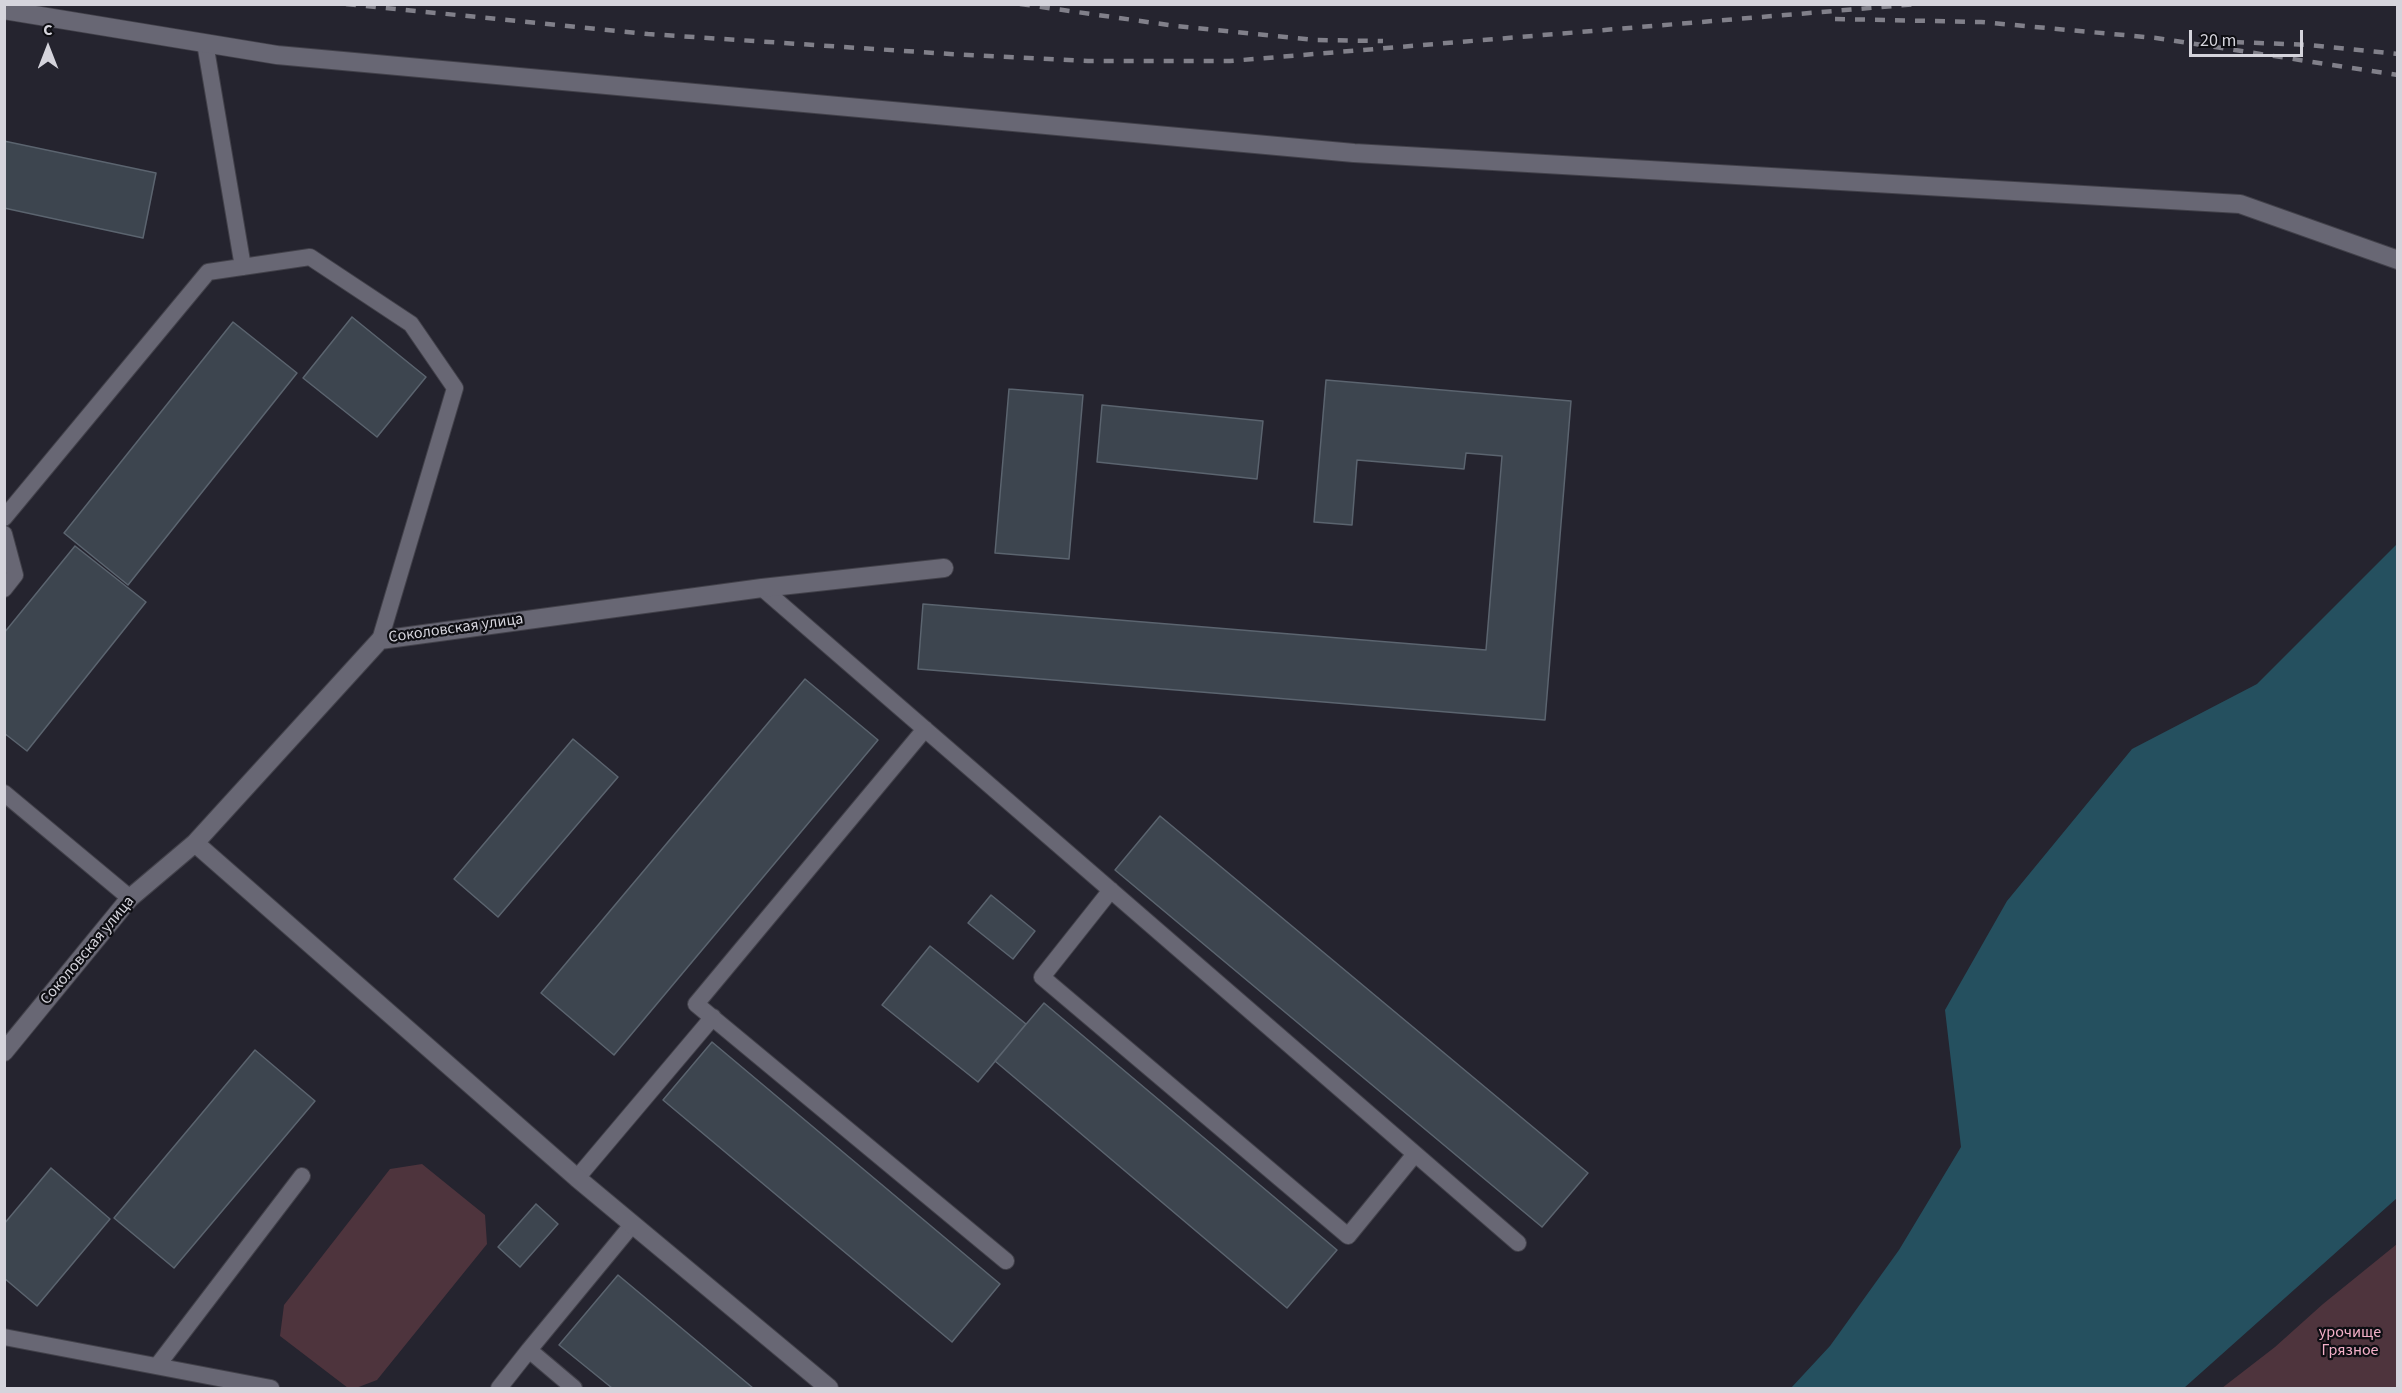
<!DOCTYPE html>
<meta charset="utf-8">
<style>
body{margin:0}
#map{position:relative;width:2402px;height:1393px;overflow:hidden;background:#25242f;font-family:"Source Sans 3",sans-serif}
canvas{display:block}
.frame{position:absolute;inset:0;border:6px solid #d5d4dc;pointer-events:none}
.north{position:absolute;left:18px;top:18px;width:60px;height:60px;-webkit-text-stroke:4px #0e0e13;paint-order:stroke;rotate:0deg;font-size:16px;font-weight:700;line-height:24px;text-align:center;color:#d5d4dc}
.north::after{content:'';display:block;margin:auto;width:21px;height:27px;background:#d5d4dc;clip-path:polygon(50% 0,100% 100%,50% 72%,0 100%)}
.scale{position:absolute;left:2189px;top:30px;width:114px;height:27px;box-sizing:border-box;border:3px solid #d5d4dc;border-top:0;padding-left:8px;font-size:18px;line-height:21px;white-space:nowrap;color:#d5d4dc;-webkit-text-stroke:4px #0e0e13;paint-order:stroke}
</style>
<div id="map">
<canvas width="2402" height="1393"></canvas>
<div class="frame"></div>
<div class="north">С</div>
<div class="scale">20 m</div>
</div>
<script>
const c = document.querySelector('canvas').getContext('2d');
c.lineJoin = 'round';
function paint(path, color) { c.fillStyle = color; c.fill(path, 'evenodd'); }
const poly = rows => new Path2D(rows.map(r => 'M' + r).join(''));
function stroke(path, color, width, dash) { c.strokeStyle = color; c.lineWidth = width; c.lineCap = dash ? 'butt' : 'round'; c.setLineDash(dash || []); c.stroke(path); }
function drawText(font, color, halo, rows, align = 'center') {
  c.font = font + ' "Source Sans 3",sans-serif'; c.lineWidth = 4.5; c.setLineDash([]); c.textBaseline = 'middle'; c.strokeStyle = halo; c.fillStyle = color; for (const [text, x, y, turn = 0] of rows) {
    c.save(); c.translate(x, y); c.rotate((+turn || 0) * Math.PI / 180); c.textAlign = isNaN(turn) ? turn : align; if (halo) c.strokeText(text, 0, 0); c.fillText(text, 0, 0); c.restore();
  }
}
const green = poly([
 [422,1164,485,1215,487,1244,377,1380,356,1388,348,1388,280,1336,284,1305,390,1169],
 [2397,1244,2397,1388,2222,1388,2275,1347,2323,1304]
]);
const water = poly([
 [2397,544,2397,1198,2184,1388,1791,1388,1830,1346,1899,1250,1961,1147,1945,1010,2007,901,2132,749,2257,684]
]);
const building = poly([
 [4,141,156,173,143,238,4,208,4,141],
 [352,317,426,377,377,437,303,378,352,317],
 [233,322,297,373,128,585,64,533,233,322],
 [1326,380,1571,401,1545,720,918,669,923,604,1486,650,1502,456,1466,453,1464,469,1357,460,1352,525,1314,522,1326,380],
 [1009,389,1083,395,1069,559,995,553,1009,389],
 [1102,405,1263,421,1257,479,1097,462,1102,405],
 [75,546,146,602,27,751,4,733,4,633,75,546],
 [805,679,878,740,614,1055,541,993,805,679],
 [573,739,618,777,498,917,454,879,573,739],
 [1160,816,1588,1173,1542,1227,1115,870,1160,816],
 [991,895,1035,931,1013,959,968,923,991,895],
 [930,946,1026,1024,978,1082,882,1005,930,946],
 [1044,1003,1337,1250,1287,1308,995,1061,1044,1003],
 [712,1042,1000,1284,952,1342,663,1100,712,1042],
 [255,1050,315,1101,174,1268,114,1218,255,1050],
 [51,1168,110,1219,37,1306,4,1278,4,1224,51,1168],
 [536,1204,558,1224,520,1267,498,1247,536,1204],
 [618,1275,753,1388,612,1388,559,1345,618,1275]
]);
const service = poly([
 [205,43,243,267],
 [4,518,208,272,310,257,411,324,455,388,380,640],
 [4,534,15,575,4,589],
 [762,588,1518,1243],
 [925,729,696,1004,1006,1261],
 [4,793,130,898],
 [1111,890,1042,977,1348,1236,1415,1154],
 [577,1178,713,1017],
 [4,1337,271,1388],
 [157,1366,302,1176],
 [499,1388,529,1350],
 [574,1388,529,1350,632,1225]
]);
const minor = poly([
 [4,10,277,55,1354,153,2240,204,2398,260],
 [195,843,577,1178,829,1388],
 [4,1052,130,898,195,843,380,640,762,588,944,568]
]);
const rail = poly([
 [346,4,648,34,950,54,1088,61,1230,61,1918,4],
 [1020,4,1176,26,1315,40,1383,41],
 [1835,19,1981,22,2156,38,2398,75],
 [2234,42,2310,45,2398,54]
]);
const streetNames = [
 ["Соколовская улица",456,629,-8],
 ["Соколовская улица",88,951,-50]
];
const parkNames = [
 ["урочище",2350,1333],
 ["Грязное",2350,1351]
];
paint(green, '#4e343d');
paint(water, '#25505f');
paint(building, '#3d454f');
stroke(building, '#5b646f', 1.5);
stroke(service, '#42414a', 18);
stroke(minor, '#42414a', 20);
stroke(service, '#686774', 16);
stroke(minor, '#686774', 18);
stroke(rail, '#81808a', 4.5, [10, 10]);
drawText('16px', '#d5d4dc', '#0e0e13', streetNames);
drawText('16px', '#f3b0c8', '#0e0e13', parkNames);
</script>
